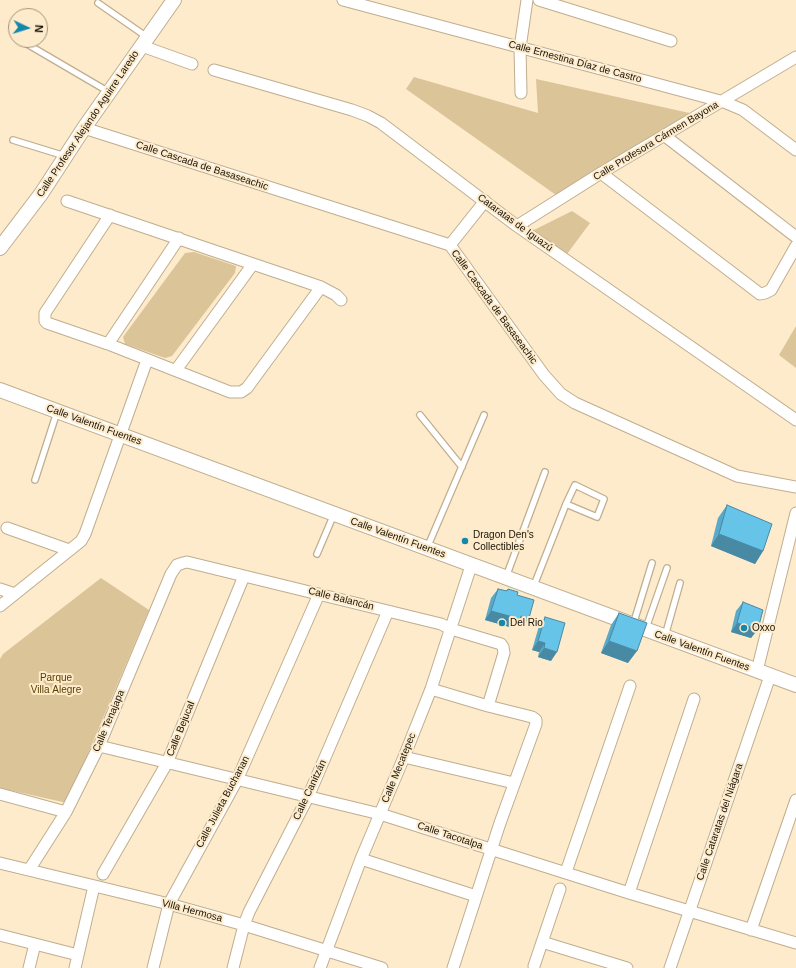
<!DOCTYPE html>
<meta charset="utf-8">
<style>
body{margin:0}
#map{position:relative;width:796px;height:968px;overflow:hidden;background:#fdebcb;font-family:Helvetica,sans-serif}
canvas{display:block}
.north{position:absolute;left:8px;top:8px;width:40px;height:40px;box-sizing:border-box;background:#fdebcb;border:1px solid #a1947d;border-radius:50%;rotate:94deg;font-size:11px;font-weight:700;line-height:16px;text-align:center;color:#181207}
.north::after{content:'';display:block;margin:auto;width:14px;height:18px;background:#1487ad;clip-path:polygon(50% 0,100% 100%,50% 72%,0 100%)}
</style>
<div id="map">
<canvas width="796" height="968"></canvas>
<div class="north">N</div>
</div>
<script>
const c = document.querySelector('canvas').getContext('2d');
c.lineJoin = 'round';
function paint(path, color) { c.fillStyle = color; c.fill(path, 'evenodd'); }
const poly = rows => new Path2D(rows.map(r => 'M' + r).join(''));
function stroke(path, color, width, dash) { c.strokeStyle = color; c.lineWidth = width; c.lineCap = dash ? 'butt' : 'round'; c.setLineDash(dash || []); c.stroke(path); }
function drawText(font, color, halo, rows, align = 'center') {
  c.font = font + ' Helvetica,sans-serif'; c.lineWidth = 4; c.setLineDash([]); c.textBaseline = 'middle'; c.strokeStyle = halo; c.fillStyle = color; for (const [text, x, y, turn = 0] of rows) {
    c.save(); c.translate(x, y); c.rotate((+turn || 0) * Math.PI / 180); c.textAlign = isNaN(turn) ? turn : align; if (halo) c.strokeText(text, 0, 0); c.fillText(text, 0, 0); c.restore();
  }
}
const green = poly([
 [414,77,538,113,536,79,694,114,556,195,406,89],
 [572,211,590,223,567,254,534,230],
 [194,252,236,266,235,273,172,356,165,358,125,344,123,337,185,253],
 [796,326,796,368,779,355],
 [101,578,149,610,67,803,0,788,0,659,3,654]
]);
const service = poly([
 [98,3,147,37],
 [27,44,109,92],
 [13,140,65,156],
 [420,415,462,467],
 [35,480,57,412],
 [427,548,484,415],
 [317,554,334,514],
 [506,577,545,472],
 [533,588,566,504,575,485,604,499,597,517,566,504],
 [633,625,652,563],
 [646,628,667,568],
 [665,636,680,583]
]);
const minor = poly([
 [343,0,724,102,743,110,796,150],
 [539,0,671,41],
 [142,46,192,64],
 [214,70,352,110,368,116,381,123,517,226,796,420],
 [521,93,520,48,527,0],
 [84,128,450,245,544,375,561,394,575,403,737,476,796,487],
 [665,136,796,237],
 [601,173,760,294,765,293,771,290,796,246],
 [67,201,321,287,336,295,341,300],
 [110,215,45,313,45,321,47,323,108,344,230,392,241,392,247,388,321,287],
 [517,226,601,173,796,57],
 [450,245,485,201],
 [108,344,179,238],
 [176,370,253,264],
 [7,528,69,550],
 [0,589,15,594],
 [0,606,81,541,85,534,147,360],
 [757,671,796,513],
 [431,689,488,706,532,717,536,720,536,724,500,823,453,968],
 [99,746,380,814,629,893,796,943],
 [404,757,514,783],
 [0,794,66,812],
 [361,859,476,896],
 [0,863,169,904,244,925,382,968],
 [29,870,66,812,99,746,171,574,177,565,183,563,187,562,441,624,451,629,501,644,503,647,504,653,488,706],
 [566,872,630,686],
 [103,874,167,763,244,576],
 [629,893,694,699],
 [751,930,796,800],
 [0,935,78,955],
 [542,942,627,968],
 [534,966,560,889],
 [29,968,35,944],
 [75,968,94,886],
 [153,968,169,904,237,780,319,594],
 [233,968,244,925,249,912,308,797,388,611],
 [320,968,361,859,404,757,431,689,469,572,473,566],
 [670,968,770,676]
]);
const tertiary = poly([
 [0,248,41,194,84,128,174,0],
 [0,390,796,685]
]);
const wall = poly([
 [727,505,763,551,755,564,711,546,718,518],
 [498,589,506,591,508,589,517,595,523,627,516,625,513,628,485,620,491,598],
 [743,602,758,629,751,638,731,632,736,611],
 [619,613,628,663,601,653,611,625],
 [545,617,551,661,538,657,539,652,532,650,539,626]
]);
const shadedWall = poly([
 [719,534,763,551,755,564,711,546],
 [491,611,521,616,529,618,523,627,516,625,513,628,485,620],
 [737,623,758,629,751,638,731,632],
 [538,641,545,643,539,652,532,650],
 [609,641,637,651,628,663,601,653],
 [544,648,557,652,551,661,538,657]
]);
const building = poly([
 [727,505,772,524,763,551,719,534,727,505],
 [498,589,507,591,508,589,518,592,517,595,534,600,529,618,521,616,520,619,491,611,498,589],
 [743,602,763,610,758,629,737,623,743,602],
 [619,613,647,623,637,651,609,641,619,613],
 [545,617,565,623,557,652,544,648,545,643,538,641,545,617]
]);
const markers = [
 [465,541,4,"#1487ad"],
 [502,623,4,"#1487ad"],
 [744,628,4,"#1487ad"]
];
const streetNames = [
 ["Calle Ernestina Díaz de Castro",575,62,15],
 ["Calle Profesor Alejando Aguirre Laredo",88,124,-56],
 ["Calle Profesora Cármen Bayona",656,141,-31],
 ["Calle Cascada de Basaseachic",202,166,18],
 ["Cataratas de Iguazú",515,223,36],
 ["Calle Cascada de Basaseachic",494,307,54],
 ["Calle Valentín Fuentes",94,425,20],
 ["Calle Valentín Fuentes",398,538,20],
 ["Calle Balancán",341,599,14],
 ["Calle Valentín Fuentes",702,651,20],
 ["Calle Tenajapa",109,721,-67],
 ["Calle Bejucal",181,729,-68],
 ["Calle Mecatepec",399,768,-68],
 ["Calle Canitzán",310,790,-65],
 ["Calle Julieta Buchanan",223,802,-62],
 ["Calle Cataratas del Niágara",720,822,-71],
 ["Calle Tacotalpa",450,836,18],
 ["Villa Hermosa",192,911,15]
];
const poiNames = [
 ["Dragon Den's",473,535],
 ["Collectibles",473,547],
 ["Del Rio",510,623],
 ["Oxxo",752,628]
];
const parkNames = [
 ["Parque",56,678],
 ["Villa Alegre",56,690]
];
paint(green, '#dbc498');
stroke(service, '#bfae8f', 8);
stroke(minor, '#bfae8f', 13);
stroke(tertiary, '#bfae8f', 16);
stroke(service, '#fff', 5.5);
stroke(minor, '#fff', 11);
stroke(tertiary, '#fff', 14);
paint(wall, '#59a9c8');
paint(shadedWall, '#4889a3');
paint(building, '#67c4e9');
stroke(building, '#4889a3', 1);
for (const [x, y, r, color] of markers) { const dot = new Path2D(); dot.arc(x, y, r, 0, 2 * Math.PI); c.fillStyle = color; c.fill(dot); stroke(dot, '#fdebcb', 1.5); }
drawText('10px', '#181207', '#fdebcb', streetNames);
drawText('10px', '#181207', '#fdebcb', poiNames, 'left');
drawText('10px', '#5a4001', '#fdebcb', parkNames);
</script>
